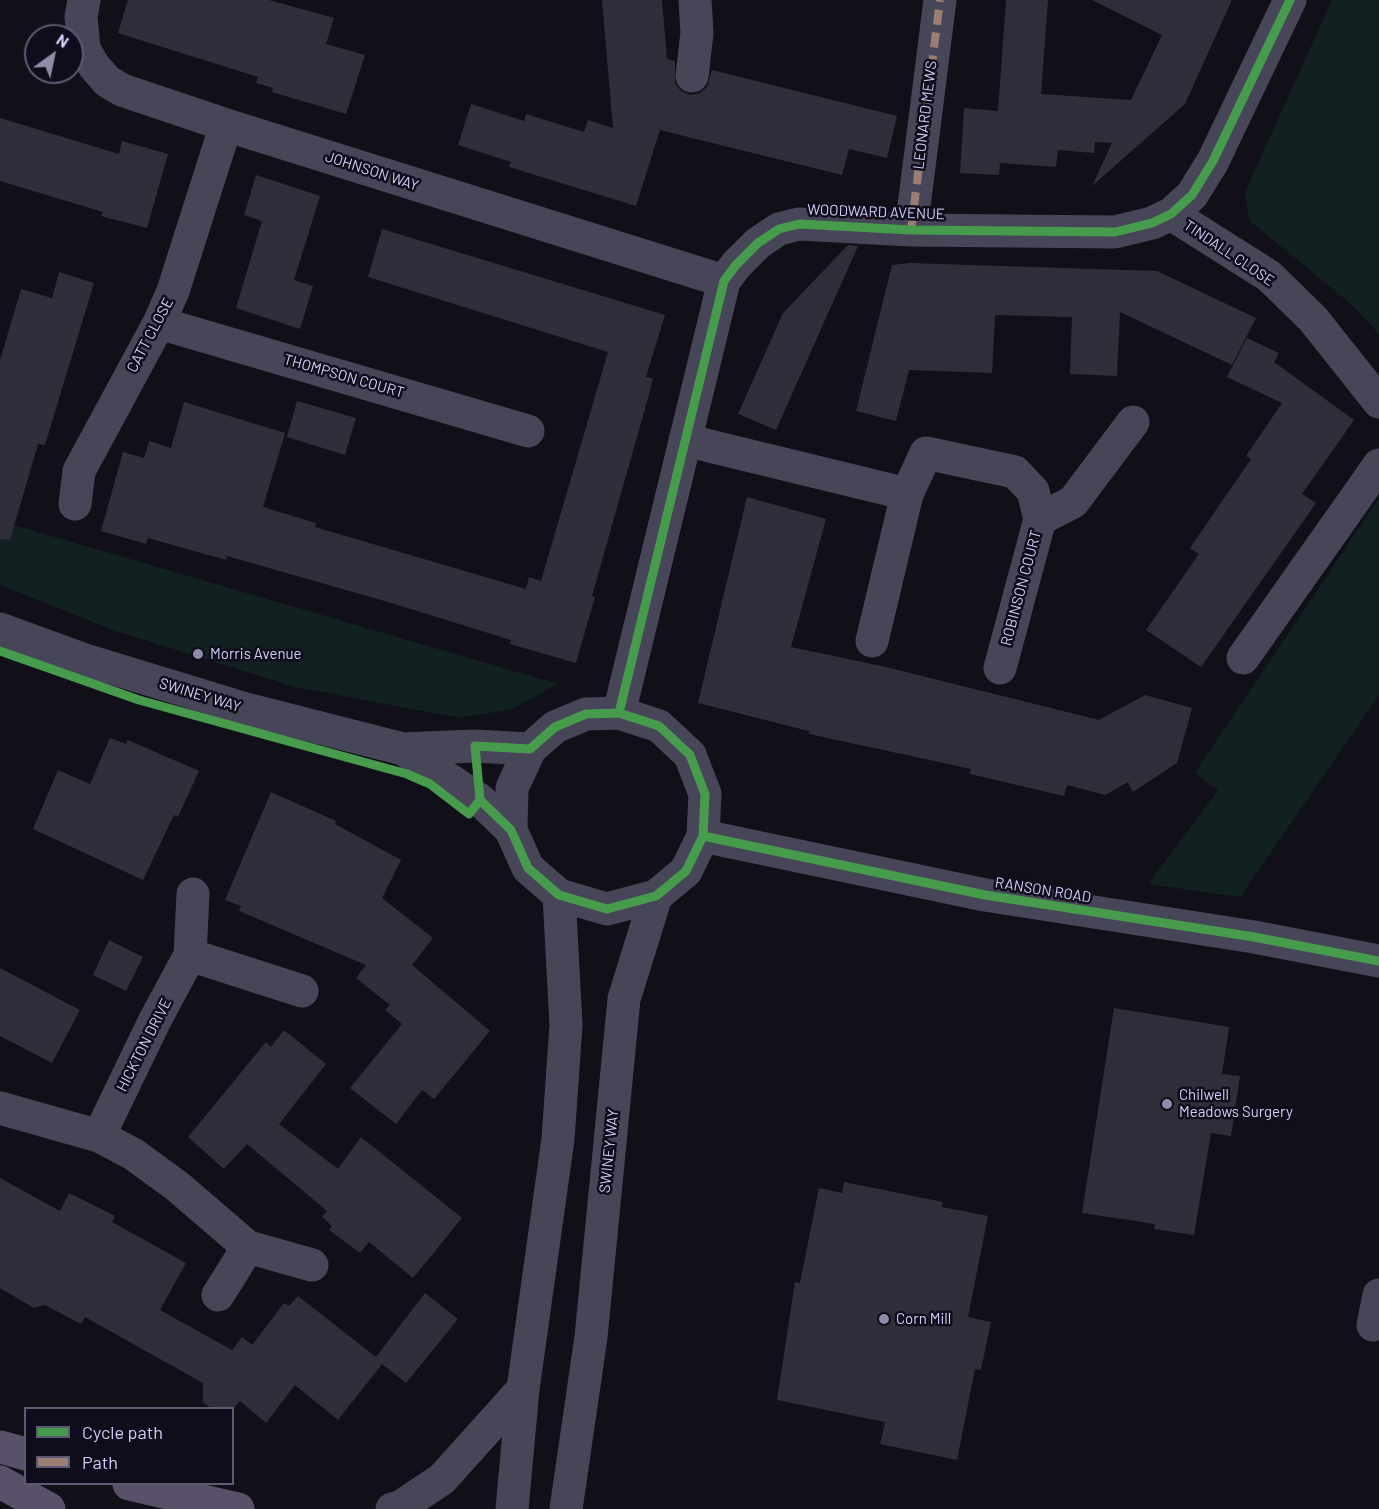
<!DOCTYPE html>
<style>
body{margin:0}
#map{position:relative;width:1379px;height:1509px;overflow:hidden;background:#111018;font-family:Barlow,sans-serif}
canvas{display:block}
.legend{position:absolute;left:24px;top:1407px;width:210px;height:78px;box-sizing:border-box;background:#0f0d1b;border:2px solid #5d5a74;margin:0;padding:8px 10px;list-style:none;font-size:18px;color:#d1cef9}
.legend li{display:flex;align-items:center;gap:12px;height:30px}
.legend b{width:30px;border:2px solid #5d5a74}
.north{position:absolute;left:24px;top:24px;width:60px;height:60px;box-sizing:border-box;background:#0f0d1b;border:2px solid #5d5a74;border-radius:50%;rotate:33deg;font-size:16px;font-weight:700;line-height:24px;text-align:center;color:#d1cef9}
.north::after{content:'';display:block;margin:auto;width:21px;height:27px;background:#8e8caa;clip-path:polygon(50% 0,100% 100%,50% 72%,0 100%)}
</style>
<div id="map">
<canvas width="1379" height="1509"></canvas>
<ul class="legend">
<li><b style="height:8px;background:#469c4c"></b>Cycle path</li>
<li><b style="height:8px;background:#9b7d72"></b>Path</li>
</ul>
<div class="north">N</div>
</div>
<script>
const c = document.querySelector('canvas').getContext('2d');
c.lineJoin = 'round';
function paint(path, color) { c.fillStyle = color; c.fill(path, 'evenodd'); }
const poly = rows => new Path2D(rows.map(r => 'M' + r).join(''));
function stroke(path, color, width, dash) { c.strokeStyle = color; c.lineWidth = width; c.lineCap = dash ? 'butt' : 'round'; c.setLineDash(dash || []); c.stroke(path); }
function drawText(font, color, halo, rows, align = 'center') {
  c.font = font + ' Barlow,sans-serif'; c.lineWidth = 5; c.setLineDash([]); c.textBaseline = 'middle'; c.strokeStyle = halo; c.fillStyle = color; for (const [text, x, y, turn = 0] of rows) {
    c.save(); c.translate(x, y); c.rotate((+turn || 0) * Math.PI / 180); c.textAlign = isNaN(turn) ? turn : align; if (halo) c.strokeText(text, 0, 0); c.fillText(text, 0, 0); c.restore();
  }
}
const green = poly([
 [1332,0,1379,0,1379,334,1352,305,1249,220,1245,192],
 [1379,498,1379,695,1240,897,1148,884,1218,790,1195,773],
 [0,521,558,684,512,709,460,718,295,687,116,631,0,585]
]);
const building = poly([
 [128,0,269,0,334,18,326,44,365,55,346,114,272,92,273,88,256,83,258,77,118,33],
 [602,0,662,0,667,59,675,61,675,83,681,91,690,95,700,93,707,87,712,70,897,116,887,158,849,149,842,175,660,130,636,206,509,167,511,162,458,145,471,104,524,121,526,114,584,132,588,120,613,128],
 [1006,0,1048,0,1041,94,1131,100,1162,35,1092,0,1232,0,1185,104,1092,186,1112,143,1095,142,1094,153,1058,150,1056,167,1000,163,999,175,960,173,964,108,998,111],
 [0,118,119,154,122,141,168,154,147,228,101,216,103,212,0,181],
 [256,175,320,196,294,280,313,286,300,329,236,308,262,221,244,215],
 [382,229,665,315,646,377,653,378,648,398,592,596,595,597,576,663,510,644,511,640,388,602,227,556,226,560,148,538,146,544,101,531,123,452,144,458,149,441,171,448,184,402,285,433,263,507,316,523,315,527,526,589,529,577,541,581,608,352,368,277],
 [848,245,858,246,776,430,738,414,783,313],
 [910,263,1157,271,1256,318,1232,365,1120,312,1117,376,1070,374,1072,317,995,315,992,373,909,370,896,421,856,411,892,265],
 [59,272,94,283,45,445,38,444,10,540,0,539,0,360,21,289,52,298],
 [1247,338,1279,353,1274,362,1354,420,1302,494,1316,503,1201,667,1146,630,1199,554,1190,548,1251,459,1246,456,1282,403,1227,377],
 [297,401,356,418,345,455,287,437],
 [747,497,826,519,791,647,886,667,1099,720,1145,695,1192,708,1177,763,1133,792,1128,782,1105,795,1067,785,1064,796,970,774,971,769,809,734,809,731,698,703],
 [110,738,126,744,128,740,199,771,178,817,174,815,143,880,33,829,58,770,90,784],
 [271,792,336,821,335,824,401,860,382,898,433,938,412,965,490,1031,434,1099,422,1090,396,1124,350,1088,402,1024,385,1010,390,1005,356,978,366,965,239,911,241,906,225,900],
 [109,940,143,957,126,991,93,975],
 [0,968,80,1010,52,1063,0,1036],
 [1114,1008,1229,1027,1222,1074,1240,1076,1231,1136,1211,1133,1194,1235,1154,1229,1155,1224,1082,1213],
 [284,1030,326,1064,279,1124,338,1169,361,1137,462,1218,413,1278,369,1242,360,1253,329,1230,332,1226,322,1217,327,1211,247,1144,224,1169,188,1137,266,1042,271,1047],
 [0,1178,60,1211,69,1193,115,1216,112,1222,186,1263,160,1310,232,1350,242,1337,252,1345,284,1303,289,1306,298,1296,376,1357,425,1293,458,1319,406,1383,382,1364,338,1420,295,1385,266,1423,240,1401,232,1410,211,1408,203,1402,203,1383,85,1317,81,1324,45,1305,34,1308,0,1288],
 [844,1182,943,1202,942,1207,988,1216,968,1317,991,1322,981,1370,975,1369,957,1460,880,1444,885,1422,777,1400,795,1282,800,1283,819,1188,842,1193]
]);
const minor = poly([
 [84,0,81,17,84,49,94,66,107,81,122,90,226,125,724,281],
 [692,76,697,33,695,0],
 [1171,214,1269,276,1313,319,1379,402],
 [911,230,940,0],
 [159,323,528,431],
 [685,440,907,494],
 [75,504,79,471,159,323,173,291,226,125],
 [1040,519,1073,502,1133,422],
 [0,629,85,660,246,709,403,749,475,746,530,749],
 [872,641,907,494,926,453,1015,472,1033,491,1040,519,1000,668],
 [1243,658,1379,465],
 [619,713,724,281,736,265,758,243,779,229,799,224,911,230,1115,232,1152,223,1171,214,1192,195,1213,161,1290,0],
 [403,749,480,800,511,830,528,868,559,895,607,909,656,896,686,871,703,836,705,794,690,755,659,726,619,713,586,714,555,727,530,749,512,788,511,830],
 [703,836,985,895,1254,937,1379,961],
 [190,955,302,991],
 [0,1108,99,1136,133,1154,177,1186,248,1247,312,1265],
 [99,1136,155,1020,190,955,193,894],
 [218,1295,248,1247],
 [1373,1325,1379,1295],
 [392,1509,400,1507,442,1479,523,1389],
 [512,1509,523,1389,558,1139,566,1025,559,895],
 [566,1509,591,1337,624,999,656,896]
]);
const major = poly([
 [0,1447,26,1454],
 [0,1482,49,1509],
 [129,1484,238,1509]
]);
const quiet = poly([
 [911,230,940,0]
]);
const cycleway = poly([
 [0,651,139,700,407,774,430,784,469,814,480,800,475,746,530,749,555,727,586,714,619,713,659,726,690,755,705,794,703,836,686,871,656,896,607,909,559,895,528,868,511,830,480,800],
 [619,713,724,281,736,265,758,243,779,229,799,224,911,230,1115,232,1152,223,1171,214,1192,195,1213,161,1290,0],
 [703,836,985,895,1254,937,1379,961]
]);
const markers = [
 [198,654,6,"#8e8caa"],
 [1167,1104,6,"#8e8caa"],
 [884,1319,6,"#8e8caa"]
];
const streetNames = [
 ["LEONARD MEWS",925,115,-83],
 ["JOHNSON WAY",372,171,18],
 ["WOODWARD AVENUE",876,212,2],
 ["TINDALL CLOSE",1229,253,34],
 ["CATT CLOSE",150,335,-62],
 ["THOMPSON COURT",344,376,16],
 ["ROBINSON COURT",1021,588,-75],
 ["SWINEY WAY",200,695,17],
 ["RANSON ROAD",1043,890,9],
 ["HICKTON DRIVE",144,1045,-63],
 ["SWINEY WAY",609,1151,-84]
];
const poiNames = [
 ["Morris Avenue",210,654],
 ["Chilwell",1179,1095],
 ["Meadows Surgery",1179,1112],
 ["Corn Mill",896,1319]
];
paint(green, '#112122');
paint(building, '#302e3a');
stroke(minor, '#474658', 33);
stroke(major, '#585169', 33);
stroke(quiet, '#9b7d72', 8, [15, 8]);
stroke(cycleway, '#469c4c', 9);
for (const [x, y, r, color] of markers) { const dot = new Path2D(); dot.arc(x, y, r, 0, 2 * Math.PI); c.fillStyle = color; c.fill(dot); stroke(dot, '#0f0d1b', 2); }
drawText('15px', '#d1cef9', '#0f0d1b', streetNames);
drawText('15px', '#d1cef9', '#0f0d1b', poiNames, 'left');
</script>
